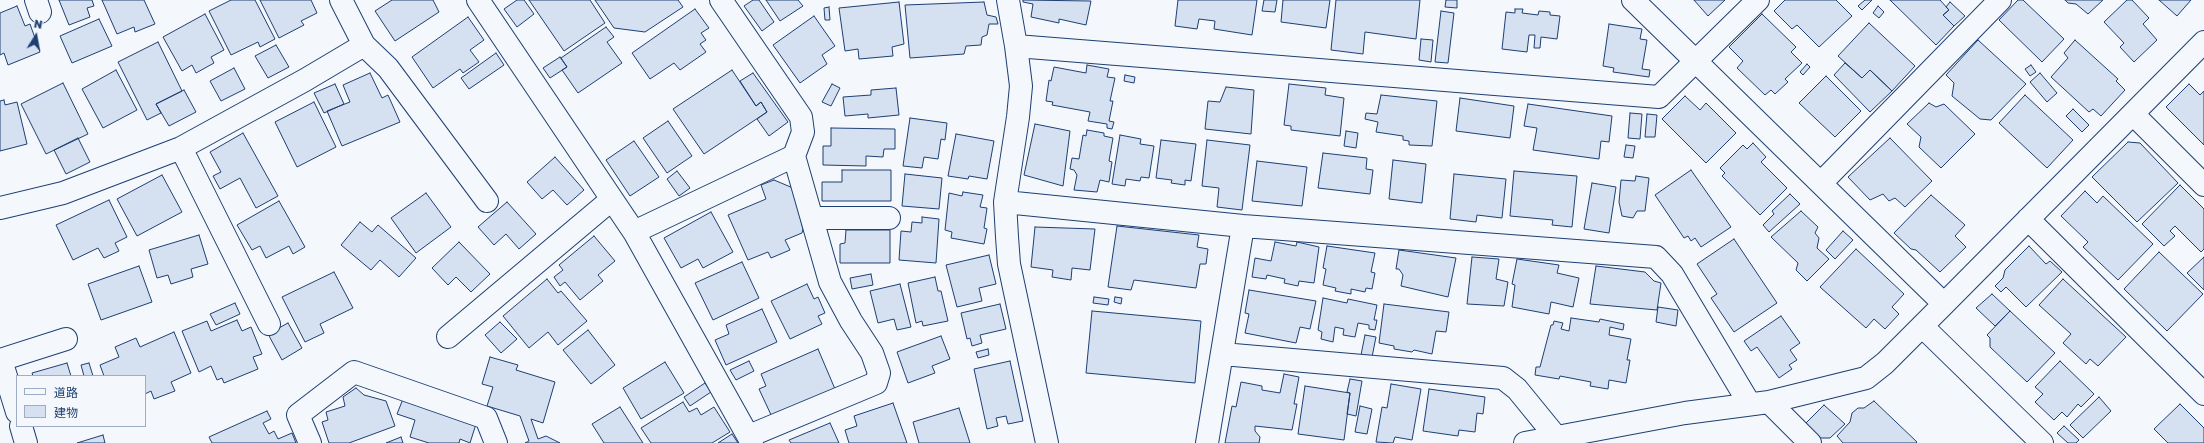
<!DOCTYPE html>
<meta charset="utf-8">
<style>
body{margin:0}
#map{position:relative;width:2204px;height:443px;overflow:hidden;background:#f4f7fb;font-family:"Golos Text","Noto Sans JP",sans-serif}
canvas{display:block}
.legend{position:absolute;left:16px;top:375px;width:130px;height:52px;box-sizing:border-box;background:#f4f7fb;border:1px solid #9eadc5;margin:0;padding:5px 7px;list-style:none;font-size:12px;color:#1d3f73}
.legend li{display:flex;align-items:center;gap:8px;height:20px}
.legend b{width:20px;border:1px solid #9eadc5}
.north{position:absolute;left:16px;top:16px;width:40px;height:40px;-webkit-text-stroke:3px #f4f7fb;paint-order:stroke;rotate:11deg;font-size:11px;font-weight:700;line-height:16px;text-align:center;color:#1d3f73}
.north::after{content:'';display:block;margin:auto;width:14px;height:18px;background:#1d3f73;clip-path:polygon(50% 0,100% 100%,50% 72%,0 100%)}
</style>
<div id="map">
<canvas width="2204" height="443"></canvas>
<ul class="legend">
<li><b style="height:5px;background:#f4f7fb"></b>道路</li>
<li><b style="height:11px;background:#d5e0f0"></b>建物</li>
</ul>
<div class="north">N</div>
</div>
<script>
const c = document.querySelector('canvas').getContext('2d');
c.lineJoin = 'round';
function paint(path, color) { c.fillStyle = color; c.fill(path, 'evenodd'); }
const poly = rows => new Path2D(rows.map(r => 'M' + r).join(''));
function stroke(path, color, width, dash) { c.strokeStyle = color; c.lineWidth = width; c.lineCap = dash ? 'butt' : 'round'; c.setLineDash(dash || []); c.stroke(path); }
const building = poly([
 [59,0,92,0,94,6,87,8,90,17,69,25,59,0],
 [102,0,144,0,155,24,135,32,134,27,117,34,102,0],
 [231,0,255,0,275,39,260,47,258,42,231,55,209,11,231,0],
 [260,0,311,0,317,13,301,21,304,25,279,38,260,0],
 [392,0,433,0,439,12,395,41,375,11,392,0],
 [517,0,524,0,534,14,517,27,504,9,517,0],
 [529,0,590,0,605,23,564,51,529,0],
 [595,0,678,0,683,7,645,32,614,28,595,0],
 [753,0,759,0,774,22,762,31,744,6,753,0],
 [766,0,798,0,803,6,780,21,766,0],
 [1023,0,1091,1,1086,25,1059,19,1059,23,1031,17,1033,4,1023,2,1023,0],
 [1178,0,1257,0,1252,35,1214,29,1215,21,1199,19,1197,29,1175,26,1178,0],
 [1264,0,1277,0,1275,12,1262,11,1264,0],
 [1283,0,1330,0,1326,28,1281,22,1283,0],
 [1336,0,1420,0,1416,39,1365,32,1363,54,1331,50,1336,0],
 [1446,0,1457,0,1457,8,1445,7,1446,0],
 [1694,0,1725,0,1708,16,1694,0],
 [1785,0,1836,0,1852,16,1819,47,1797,25,1792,29,1774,11,1785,0],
 [1865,0,1872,0,1862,10,1858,6,1865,0],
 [1890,0,1940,0,1949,10,1943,15,1954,26,1936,45,1890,0],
 [2018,0,2023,0,2064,39,2042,62,1999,20,2018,0],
 [2065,0,2103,0,2088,14,2076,4,2068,3,2065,0],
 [2127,0,2132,0,2149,18,2143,24,2157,40,2134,62,2120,47,2124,43,2104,22,2127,0],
 [2159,0,2191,0,2177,16,2159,0],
 [899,2,904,44,892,47,893,56,859,59,858,49,845,51,839,8,899,2],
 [984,2,987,15,996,17,998,24,989,24,987,35,982,37,981,45,966,46,964,54,910,58,905,5,984,2],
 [1950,2,1965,16,1954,26,1943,15,1949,10,1946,7,1950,2],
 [17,6,25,26,30,24,40,52,8,65,4,53,0,55,0,13,17,6],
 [1878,6,1884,12,1879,18,1873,13,1878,6],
 [829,7,830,20,825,20,824,8,829,7],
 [695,9,709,28,701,33,706,40,700,44,706,52,680,70,674,63,650,79,632,53,695,9],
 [1515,9,1523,9,1522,13,1538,15,1539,11,1550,12,1550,15,1560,16,1557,39,1541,37,1540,48,1534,48,1535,35,1529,35,1527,52,1502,49,1506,12,1515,13,1515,9],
 [1441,11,1454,13,1448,63,1435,62,1441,11],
 [205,14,224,50,211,57,214,63,196,73,192,65,182,71,163,37,205,14],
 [1762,14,1796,47,1791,52,1802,63,1785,79,1788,82,1775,94,1771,90,1765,95,1737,68,1743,61,1729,47,1762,14],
 [814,16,835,46,822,55,827,64,800,83,773,45,814,16],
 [468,17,484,40,470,50,479,62,463,73,460,69,433,88,412,57,468,17],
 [99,19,112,46,72,63,60,36,99,19],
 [1869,23,1915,66,1892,91,1870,70,1862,78,1838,56,1869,23],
 [1609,24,1642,29,1640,39,1647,40,1642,69,1650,70,1649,77,1613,72,1614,68,1603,66,1609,24],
 [606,27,614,37,607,42,622,63,578,93,562,70,567,67,561,58,606,27],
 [1421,39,1433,40,1431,62,1419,60,1421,39],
 [1978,40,2026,84,1991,120,1980,119,1952,96,1954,83,1946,75,1978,40],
 [2075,40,2118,79,2116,81,2125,90,2101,116,2093,109,2089,112,2051,77,2068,58,2064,53,2075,40],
 [158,42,182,91,156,104,161,113,147,120,118,62,158,42],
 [276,45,289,67,268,78,255,56,276,45],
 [496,53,504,65,469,89,461,78,496,53],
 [560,57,567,67,550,78,543,68,560,57],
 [1845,63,1862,78,1870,70,1892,91,1870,112,1834,75,1845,63],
 [1807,64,1810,67,1803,75,1800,72,1807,64],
 [1087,65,1109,69,1107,77,1115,78,1110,101,1113,101,1109,121,1114,122,1112,129,1107,128,1107,124,1088,121,1090,112,1052,105,1053,102,1046,101,1049,80,1051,81,1054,67,1086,73,1087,65],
 [2031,65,2036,72,2030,76,2025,69,2031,65],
 [234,68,245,89,221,101,210,81,234,68],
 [116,70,137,110,103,128,82,89,116,70],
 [732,70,756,106,761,102,767,112,704,154,673,109,732,70],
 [370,73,382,98,388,95,400,122,342,146,327,111,350,102,343,85,370,73],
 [753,73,788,122,769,136,757,119,767,112,761,102,756,106,740,81,753,73],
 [2040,73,2057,93,2047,102,2030,82,2040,73],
 [1125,75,1135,77,1134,83,1124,81,1125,75],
 [1826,76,1861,111,1835,137,1799,103,1826,76],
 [63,83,88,134,46,154,21,104,63,83],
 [335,84,344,104,324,113,314,93,335,84],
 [832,84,840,88,831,106,822,102,832,84],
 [1289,84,1326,88,1325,95,1344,98,1340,136,1291,130,1291,126,1284,125,1289,84],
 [2189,84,2200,95,2204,91,2204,145,2166,107,2189,84],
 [1226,87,1254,90,1251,134,1205,129,1208,101,1220,102,1226,87],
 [896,88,899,115,868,118,868,114,845,116,843,97,871,95,871,90,896,88],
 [184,90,196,112,169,126,156,104,184,90],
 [1381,95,1437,101,1432,146,1409,145,1409,141,1403,140,1403,136,1376,132,1378,122,1365,119,1366,113,1377,114,1381,95],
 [2025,95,2073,140,2047,168,1999,123,2025,95],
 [1685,96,1700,110,1706,103,1736,133,1706,163,1662,119,1685,96],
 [1460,98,1514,106,1510,138,1456,131,1460,98],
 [4,100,5,105,17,102,27,144,0,151,0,101,4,100],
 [314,102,336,147,297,167,275,122,314,102],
 [1929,103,1936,107,1944,104,1975,134,1941,168,1919,147,1921,137,1907,124,1929,103],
 [1528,104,1612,116,1609,142,1601,141,1599,159,1533,150,1537,128,1524,126,1528,104],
 [2073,109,2089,125,2082,132,2066,116,2073,109],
 [1630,113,1642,114,1640,139,1628,138,1630,113],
 [1647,114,1657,115,1655,137,1645,137,1647,114],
 [910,118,947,123,945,140,941,139,938,159,924,157,922,168,903,166,910,118],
 [668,121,692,156,667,173,643,138,668,121],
 [1035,124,1070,131,1063,186,1024,175,1035,124],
 [831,128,895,129,895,149,884,149,883,157,866,156,866,166,823,165,823,146,831,146,831,128],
 [1087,130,1104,133,1104,136,1113,138,1109,161,1112,162,1109,182,1100,180,1097,192,1074,190,1077,175,1074,170,1070,169,1072,158,1079,159,1083,135,1086,136,1087,130],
 [1346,131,1358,133,1356,148,1344,146,1346,131],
 [243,133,278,196,256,208,240,178,220,189,213,176,221,172,210,152,243,133],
 [956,134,994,141,987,179,969,176,968,179,948,176,956,134],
 [1120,135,1141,139,1140,144,1154,146,1149,178,1141,177,1140,181,1126,179,1125,186,1112,184,1120,135],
 [78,138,90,162,66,174,54,150,78,138],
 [1890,138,1932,181,1905,207,1895,198,1889,201,1883,194,1870,200,1848,177,1890,138],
 [1161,140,1196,144,1191,181,1185,180,1185,185,1171,183,1172,180,1156,178,1161,140],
 [1207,140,1250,145,1242,210,1217,207,1219,188,1202,186,1207,140],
 [634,141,659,177,630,196,606,160,634,141],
 [2128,142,2140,143,2178,183,2137,222,2092,177,2128,142],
 [1753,143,1766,157,1761,162,1787,188,1760,215,1722,176,1725,173,1720,168,1743,145,1747,149,1753,143],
 [1626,145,1635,146,1633,158,1624,157,1626,145],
 [1323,153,1367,158,1366,169,1373,170,1370,194,1318,188,1323,153],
 [555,157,584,190,567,205,553,190,542,199,527,182,555,157],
 [1393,160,1426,164,1422,203,1389,199,1393,160],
 [1257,161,1307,167,1302,206,1252,201,1257,161],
 [842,170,891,170,891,201,822,201,822,182,842,182,842,170],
 [1691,170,1731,227,1701,247,1695,238,1691,241,1688,236,1684,238,1655,195,1691,170],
 [677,171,690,188,679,196,667,179,677,171],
 [1514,171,1577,176,1572,227,1552,225,1553,220,1510,216,1514,171],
 [905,174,942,178,939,209,902,206,905,174],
 [1454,174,1506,179,1502,218,1477,215,1476,222,1450,219,1454,174],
 [162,175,182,212,137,236,117,199,162,175],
 [1636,176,1649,178,1645,211,1637,211,1633,218,1622,216,1619,202,1621,180,1635,181,1636,176],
 [774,180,793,188,803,229,802,233,785,240,790,250,771,258,768,252,748,260,728,215,766,199,761,185,774,180],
 [1592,183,1616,187,1609,233,1584,229,1592,183],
 [2180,185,2204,209,2204,249,2201,252,2175,226,2170,231,2175,236,2164,246,2142,224,2180,185],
 [2085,191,2097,203,2103,196,2153,244,2118,280,2083,247,2088,242,2061,216,2085,191],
 [963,192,983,195,980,207,987,208,984,228,987,229,984,244,951,238,952,232,945,230,949,193,962,196,963,192],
 [426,193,451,227,416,253,391,218,426,193],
 [1790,194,1800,204,1769,232,1763,225,1774,214,1772,211,1790,194],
 [1931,195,1965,225,1955,236,1966,247,1940,272,1916,250,1911,249,1894,233,1931,195],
 [109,200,127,237,115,243,119,251,104,258,98,248,73,260,56,225,109,200],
 [279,201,305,247,293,254,289,246,266,258,260,246,252,250,237,225,279,201],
 [507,202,536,234,519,249,506,234,494,245,478,227,507,202],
 [1801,211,1818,227,1815,233,1819,238,1817,248,1829,259,1807,281,1796,270,1798,263,1771,237,1801,211],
 [711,212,733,252,703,268,698,259,681,268,664,238,711,212],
 [922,217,939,219,936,263,899,260,901,231,911,232,912,222,922,223,922,217],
 [360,222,372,232,378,225,416,258,399,277,380,260,371,270,341,245,360,222],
 [1117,226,1199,235,1197,247,1208,249,1206,264,1200,264,1196,288,1134,280,1131,290,1108,287,1117,226],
 [1035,227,1095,229,1090,270,1072,268,1071,280,1052,277,1053,270,1031,267,1035,227],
 [846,230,890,230,890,263,840,263,840,244,845,243,846,230],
 [1843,231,1853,240,1835,259,1826,250,1843,231],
 [199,235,208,264,191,269,193,277,171,284,168,275,157,278,149,250,199,235],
 [594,236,615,261,598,275,603,281,580,300,565,282,560,286,554,277,563,270,559,265,594,236],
 [1734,239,1777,303,1734,332,1711,298,1717,294,1697,264,1734,239],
 [459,242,490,274,471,292,456,277,448,285,432,268,459,242],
 [1275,242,1296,246,1297,242,1319,247,1314,283,1299,281,1298,286,1284,283,1285,279,1267,275,1266,279,1252,277,1255,258,1271,261,1275,242],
 [1327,246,1375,253,1371,272,1375,273,1372,289,1366,288,1365,292,1351,289,1351,294,1335,291,1336,288,1323,285,1326,269,1323,268,1327,246],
 [2029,246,2046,264,2050,261,2062,272,2026,307,2006,287,2001,292,1995,286,2003,278,2005,270,2029,246],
 [1856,249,1904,294,1892,307,1899,314,1885,329,1874,319,1866,328,1820,287,1856,249],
 [1399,250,1456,258,1448,297,1401,286,1403,275,1399,269,1396,269,1399,250],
 [2159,252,2203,294,2167,331,2124,289,2159,252],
 [989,255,996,284,979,288,982,301,957,307,946,265,989,255],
 [1472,257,1499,259,1496,279,1508,282,1504,306,1467,304,1472,257],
 [2204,257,2204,290,2187,273,2204,257],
 [1517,259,1559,265,1557,273,1579,278,1573,307,1551,302,1549,314,1512,307,1515,285,1512,284,1517,259],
 [742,262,759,298,713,320,695,283,742,262],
 [139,266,152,302,101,320,88,284,139,266],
 [1596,266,1645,272,1654,281,1661,283,1657,310,1590,304,1596,266],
 [334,272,353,308,320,324,324,333,305,342,282,297,334,272],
 [871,274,873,285,852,289,850,278,871,274],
 [935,277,938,291,941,291,948,321,923,326,922,321,916,323,908,283,935,277],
 [547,279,558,293,561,291,587,321,558,345,548,332,529,348,503,316,547,279],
 [2063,279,2126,337,2098,366,2090,359,2086,364,2063,343,2071,334,2039,305,2063,279],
 [807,284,814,299,818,297,825,313,818,316,822,324,790,339,771,301,807,284],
 [900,284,911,327,897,330,894,319,878,323,870,291,900,284],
 [1249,290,1316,301,1310,329,1300,327,1296,343,1245,333,1249,314,1245,313,1249,290],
 [1992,294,2010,311,1995,326,1976,308,1992,294],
 [1094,297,1109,299,1108,305,1093,303,1094,297],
 [1115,297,1122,298,1121,304,1114,302,1115,297],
 [1323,298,1347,303,1348,299,1377,305,1374,320,1377,320,1375,330,1369,329,1369,325,1358,323,1355,337,1343,335,1344,329,1335,327,1333,342,1321,339,1322,332,1318,330,1323,298],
 [235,303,240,314,216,325,210,314,235,303],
 [1000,304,1006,329,980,335,982,343,972,346,970,338,967,339,961,313,1000,304],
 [1384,304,1449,312,1446,332,1436,331,1432,354,1414,350,1412,352,1394,349,1394,346,1379,343,1384,304],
 [1658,307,1678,310,1676,326,1656,322,1658,307],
 [762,309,777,342,726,365,715,340,729,334,726,325,762,309],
 [1092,311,1201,321,1195,383,1086,373,1092,311],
 [2010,311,2055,353,2027,382,1990,347,1990,338,1987,335,2010,311],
 [1781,316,1800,343,1790,350,1797,360,1789,365,1792,369,1779,378,1757,347,1751,351,1744,341,1781,316],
 [1571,318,1599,322,1600,319,1624,324,1623,330,1610,327,1609,335,1631,339,1627,360,1630,360,1626,383,1609,380,1608,389,1590,386,1591,382,1560,376,1559,379,1535,375,1536,367,1540,367,1551,325,1553,325,1554,321,1563,323,1561,329,1569,331,1571,318],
 [237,320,242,331,251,327,262,354,253,357,258,369,224,383,222,378,217,380,211,366,199,372,182,331,207,321,211,331,237,320],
 [500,322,517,339,501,353,485,335,500,322],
 [288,323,302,348,282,360,268,334,288,323],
 [588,330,615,365,591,384,563,350,588,330],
 [174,332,191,373,171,382,175,391,154,399,151,391,145,394,145,376,104,376,100,365,119,357,115,347,136,338,140,347,174,332],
 [1365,335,1376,337,1372,357,1361,355,1365,335],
 [941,336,950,359,932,366,935,373,908,383,897,352,941,336],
 [818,349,835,389,772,417,759,389,766,386,761,374,818,349],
 [988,349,989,355,978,358,976,352,988,349],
 [490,357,518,365,516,370,555,382,543,423,531,419,538,439,546,436,560,443,525,443,529,441,520,416,487,406,493,387,482,384,490,357],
 [749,361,754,371,736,380,730,370,749,361],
 [1010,361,1023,421,1008,424,1006,416,996,418,998,426,987,429,974,369,1010,361],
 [2060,361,2094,394,2081,407,2078,404,2067,417,2062,412,2054,420,2035,402,2043,394,2035,387,2060,361],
 [665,362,684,393,641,419,623,388,665,362],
 [67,363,71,376,33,376,32,373,67,363],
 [89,363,93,376,84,376,81,365,89,363],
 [1284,374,1299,377,1294,404,1297,404,1292,430,1255,426,1255,431,1260,437,1259,443,1225,443,1232,406,1236,407,1241,382,1262,386,1262,390,1280,393,1284,374],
 [1350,379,1362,381,1356,416,1347,414,1350,393,1347,392,1350,379],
 [705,383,711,392,690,406,684,397,705,383],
 [1391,384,1421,389,1412,440,1395,437,1393,443,1376,442,1382,407,1387,408,1391,384],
 [1305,386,1350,393,1344,440,1298,434,1305,386],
 [356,388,364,395,386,401,395,426,349,443,329,443,322,422,328,420,326,412,345,406,343,397,356,388],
 [1429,389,1485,397,1483,414,1477,413,1475,432,1459,430,1458,436,1423,431,1429,389],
 [2099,397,2111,411,2083,438,2070,425,2099,397],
 [403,399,476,424,470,443,460,439,459,443,429,443,410,437,415,420,397,414,403,399],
 [1874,401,1917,442,1916,443,1843,443,1837,436,1850,422,1852,413,1858,408,1864,408,1874,401],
 [683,402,689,412,697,408,701,415,714,407,730,432,712,443,651,443,641,428,683,402],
 [893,403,907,443,849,443,845,430,857,426,854,416,893,403],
 [2180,404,2204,428,2204,443,2168,443,2154,429,2180,404],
 [1824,405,1845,424,1830,438,1818,438,1804,425,1824,405],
 [1360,406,1372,409,1367,434,1355,432,1360,406],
 [620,407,643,443,604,443,592,424,620,407],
 [959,408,970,443,919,443,913,422,959,408],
 [267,411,271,419,263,423,269,434,274,431,278,439,292,433,296,443,212,443,209,437,267,411],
 [830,423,839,443,791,443,789,440,830,423],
 [2064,426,2079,440,2076,443,2068,443,2057,433,2064,426],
 [732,434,738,443,718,443,732,434],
 [103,435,105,443,77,443,103,435],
 [401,437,403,443,386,443,401,437]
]);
const minor = poly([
 [36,0,40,12],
 [478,0,634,232,752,443],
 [1008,0,1016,46,1021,86,1018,117,1005,202,1007,237,1009,264,1047,443],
 [1633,0,1944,304],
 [364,45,388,68,487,201],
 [1016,46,1659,97,1758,0],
 [2133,114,2204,185],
 [181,148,269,324],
 [1821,183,2000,0],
 [1005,202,1243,226,1656,257,1672,274,1749,403],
 [0,208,63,193,181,148,305,80,364,45,341,0],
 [813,218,889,218],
 [2028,219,2204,394],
 [634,232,794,156,803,132,801,117,721,0],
 [1922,326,2042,443],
 [448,337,611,200],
 [1222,354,1503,378,1517,389,1557,438],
 [0,360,66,339],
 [1,360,17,412],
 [1769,402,1810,443],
 [21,426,26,443],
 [749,436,876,383,879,373,872,353,851,321,830,282,794,156],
 [310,443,298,415,354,372,486,418,496,443],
 [1207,443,1243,226],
 [1525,443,1685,413,1769,402,1866,378,1885,363,1944,304,2204,42]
]);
paint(building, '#d5e0f0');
stroke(building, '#1d3f73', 1);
stroke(minor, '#1d3f73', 24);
stroke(minor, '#f4f7fb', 22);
</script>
